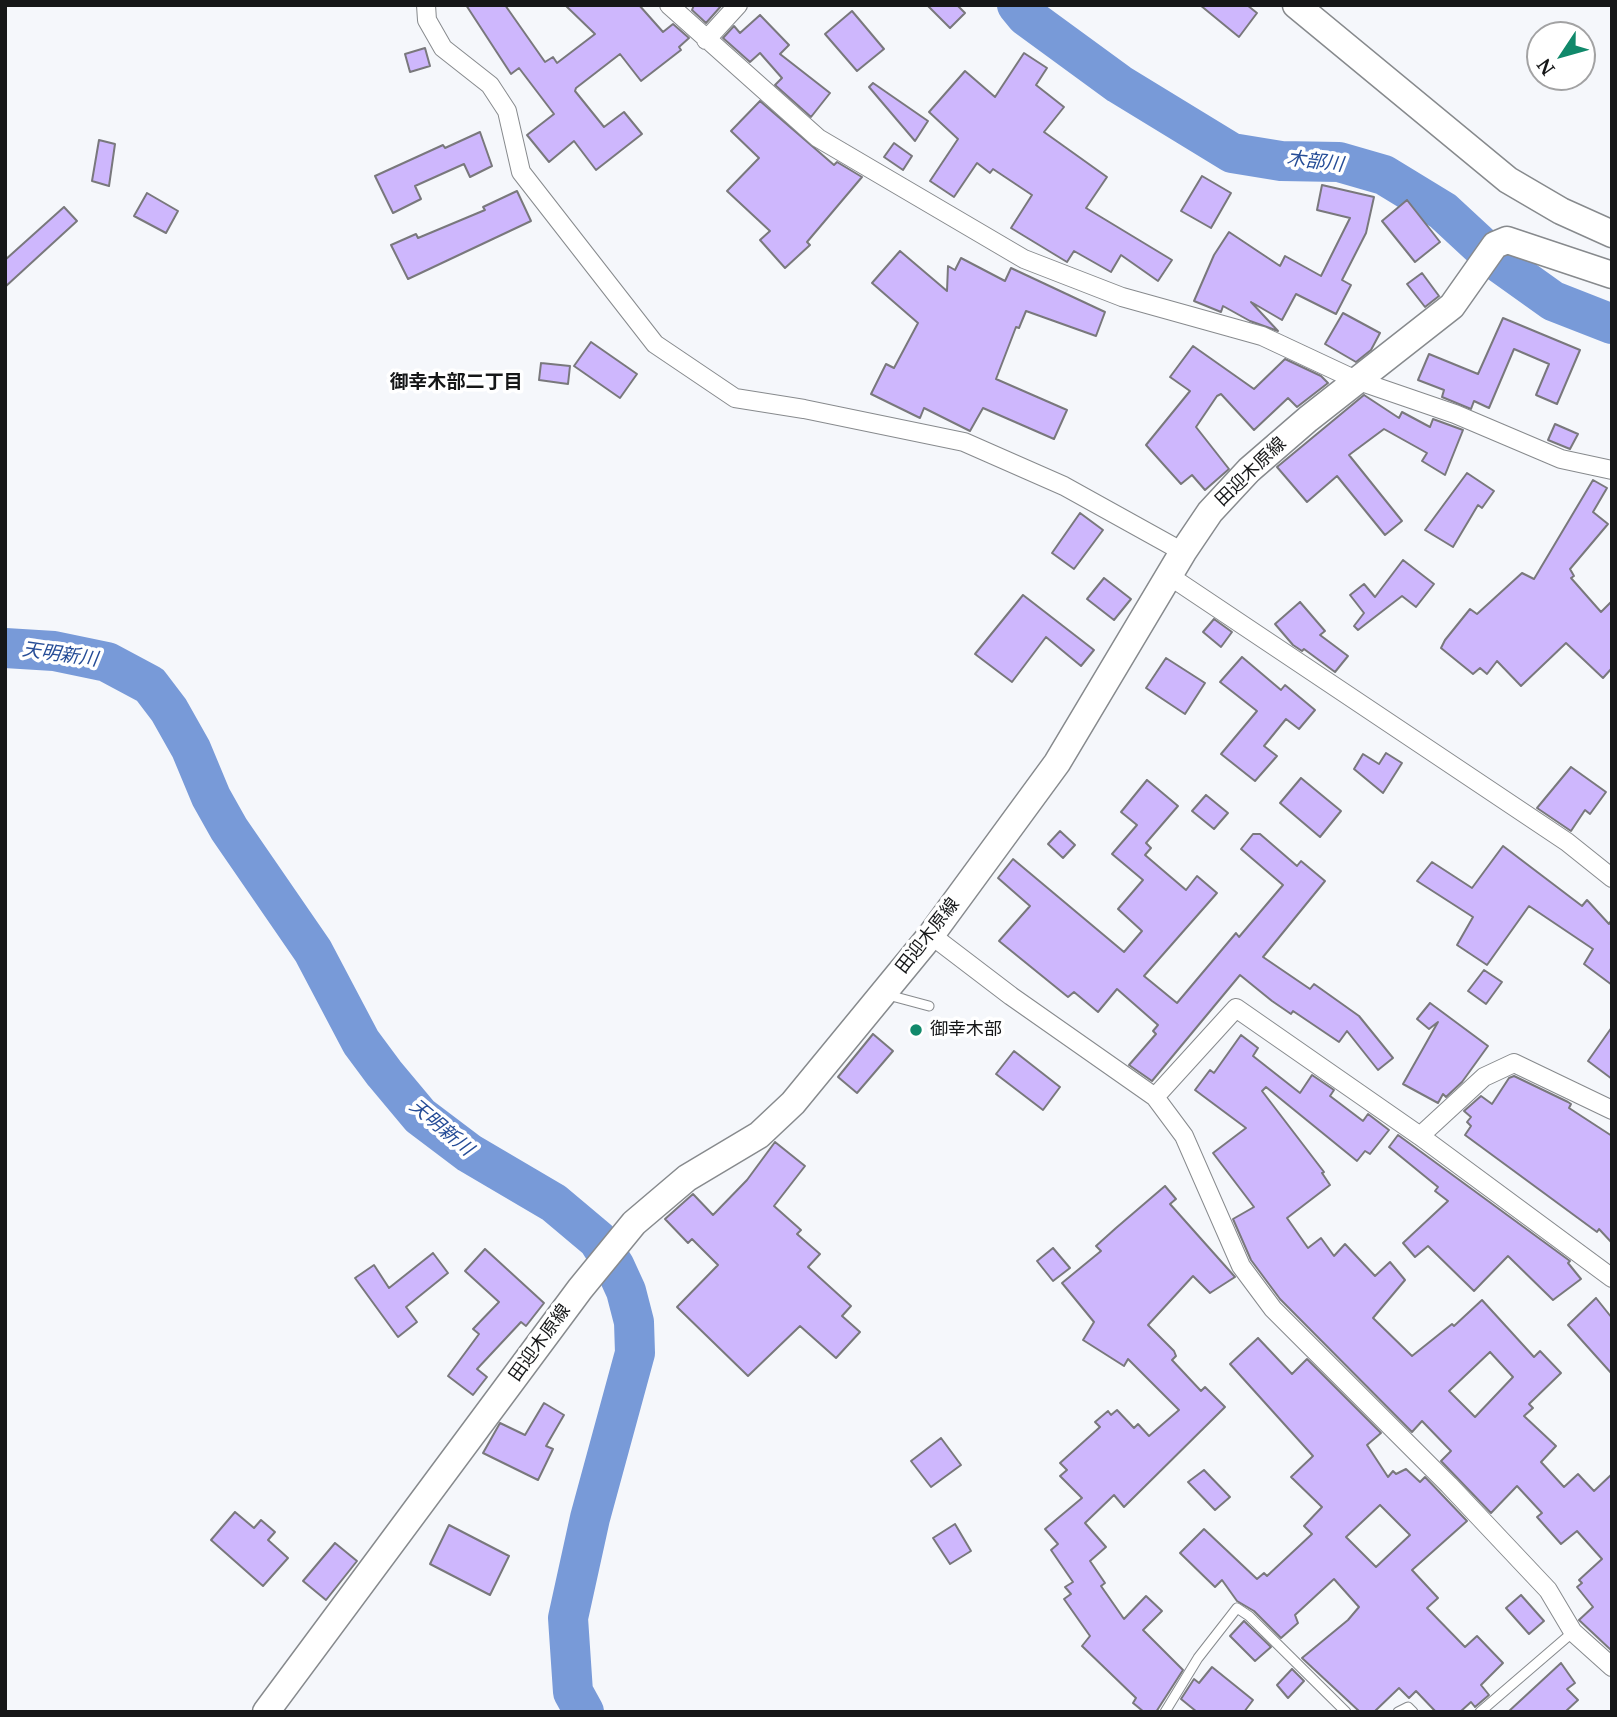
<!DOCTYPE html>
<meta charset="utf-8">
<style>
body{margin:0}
#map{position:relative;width:1617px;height:1717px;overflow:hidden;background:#f5f7fb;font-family:"Noto Serif",serif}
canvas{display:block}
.frame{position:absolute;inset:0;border:7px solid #161718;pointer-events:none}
.north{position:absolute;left:1526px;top:21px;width:70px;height:70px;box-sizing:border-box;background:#fff;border:2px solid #a2a2a3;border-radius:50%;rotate:234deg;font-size:19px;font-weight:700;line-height:28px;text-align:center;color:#161718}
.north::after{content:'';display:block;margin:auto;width:24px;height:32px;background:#11896b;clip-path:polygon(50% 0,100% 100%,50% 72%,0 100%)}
</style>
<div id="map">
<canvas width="1617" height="1717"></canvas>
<div class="frame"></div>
<div class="north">N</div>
</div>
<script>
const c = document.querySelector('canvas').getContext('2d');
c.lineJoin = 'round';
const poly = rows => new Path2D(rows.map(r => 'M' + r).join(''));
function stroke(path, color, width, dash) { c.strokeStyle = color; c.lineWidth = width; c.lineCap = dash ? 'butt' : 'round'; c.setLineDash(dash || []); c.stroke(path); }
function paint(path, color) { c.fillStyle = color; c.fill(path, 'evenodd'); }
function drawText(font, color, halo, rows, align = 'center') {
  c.font = font + ' "Noto Serif","Noto Sans JP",serif'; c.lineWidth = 7; c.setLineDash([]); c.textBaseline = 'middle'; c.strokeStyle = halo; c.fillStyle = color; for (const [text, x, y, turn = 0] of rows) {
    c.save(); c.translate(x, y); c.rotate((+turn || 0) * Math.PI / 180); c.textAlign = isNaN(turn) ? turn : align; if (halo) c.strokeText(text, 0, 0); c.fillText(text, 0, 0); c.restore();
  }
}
const river = poly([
 [1017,5,1026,16,1119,84,1232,153,1281,161,1339,162,1384,175,1443,211,1497,261,1553,301,1612,324],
 [5,648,54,651,107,662,150,685,169,710,191,749,211,797,229,829,313,951,361,1042,384,1073,420,1116,469,1153,554,1203,598,1240,615,1267,626,1291,634,1322,635,1353,590,1518,568,1618,573,1692,584,1712]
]);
const building = poly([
 [466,5,505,5,545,62,553,57,557,63,595,34,565,5,639,5,663,32,673,24,689,38,679,47,681,50,641,81,620,54,576,88,575,91,604,127,624,112,642,134,596,170,574,141,549,162,527,135,554,114,519,68,511,74,466,5],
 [694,5,722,5,706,23,692,10,694,5],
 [927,5,957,5,965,13,950,28,927,5],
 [1200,5,1247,5,1257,13,1239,37,1200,5],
 [852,11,884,49,857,71,825,34,852,11],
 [760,15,789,45,780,54,830,93,811,117,775,85,782,78,760,53,750,62,723,38,734,26,740,33,760,15],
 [425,48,430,66,410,72,405,54,425,48],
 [1024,53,1047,68,1036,85,1064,107,1044,132,1107,177,1086,208,1172,260,1158,281,1121,255,1111,272,1074,251,1067,262,1011,228,1032,195,993,169,990,173,977,163,954,197,930,181,958,139,929,112,965,71,995,97,1024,53],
 [873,83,928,121,915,141,869,87,873,83],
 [760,101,834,165,837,162,862,177,807,242,810,245,785,268,760,240,770,231,727,191,759,158,731,131,760,101],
 [480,132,492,166,470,177,464,164,415,186,421,199,393,213,375,176,443,145,445,148,480,132],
 [99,140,115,144,109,186,92,181,99,140],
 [894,143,912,156,903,170,884,157,894,143],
 [1202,176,1231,193,1211,228,1181,211,1202,176],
 [1322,185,1374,197,1366,233,1342,280,1351,285,1336,314,1296,294,1282,320,1251,302,1278,331,1250,321,1223,306,1221,312,1194,301,1214,255,1229,232,1280,266,1285,256,1321,276,1350,218,1317,210,1322,185],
 [517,191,531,221,408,279,391,245,416,234,418,238,485,210,483,207,517,191],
 [147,193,178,211,166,233,134,216,147,193],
 [1407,200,1440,242,1415,262,1382,221,1407,200],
 [64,207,77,221,5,287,5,260,64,207],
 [900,251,947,291,948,266,955,270,961,258,1005,281,1011,268,1105,312,1096,336,1026,311,1019,328,1016,327,996,379,1067,410,1054,439,983,408,970,431,924,408,920,418,871,394,886,364,894,368,918,323,872,283,900,251],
 [1422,273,1439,296,1425,307,1407,284,1422,273],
 [1343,313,1380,333,1371,350,1356,362,1325,344,1343,313],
 [1503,318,1580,350,1557,404,1536,395,1549,364,1514,349,1489,408,1474,401,1471,409,1442,397,1444,390,1418,380,1429,354,1478,374,1503,318],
 [591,342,637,374,620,398,574,366,591,342],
 [1193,346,1254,389,1285,359,1321,376,1328,383,1297,407,1288,398,1254,430,1221,394,1217,396,1196,427,1229,469,1205,490,1192,475,1181,484,1146,445,1190,391,1170,377,1193,346],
 [541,363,570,366,568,384,539,380,541,363],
 [1364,395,1399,418,1402,412,1430,427,1433,419,1463,430,1445,475,1422,461,1427,453,1384,429,1349,455,1402,521,1385,535,1337,476,1307,502,1277,467,1364,395],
 [1555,424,1578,434,1570,449,1548,440,1555,424],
 [1467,473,1494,491,1482,508,1478,505,1453,547,1425,530,1467,473],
 [1593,480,1607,488,1593,512,1608,524,1570,569,1574,576,1571,578,1601,612,1612,601,1612,668,1603,678,1566,643,1521,686,1497,661,1487,674,1480,668,1473,674,1441,648,1445,640,1470,609,1477,614,1522,573,1534,579,1593,480],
 [1080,513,1103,530,1074,569,1052,553,1080,513],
 [1403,560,1434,584,1416,607,1402,596,1358,630,1354,626,1364,613,1350,595,1364,584,1375,597,1403,560],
 [1104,578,1131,599,1114,620,1087,599,1104,578],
 [1023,595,1094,650,1081,666,1046,637,1012,682,975,654,1023,595],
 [1300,602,1325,631,1320,635,1348,656,1335,672,1304,649,1302,651,1293,645,1275,624,1300,602],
 [1214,619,1232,632,1221,647,1203,632,1214,619],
 [1242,657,1281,690,1285,685,1315,710,1299,729,1286,719,1264,746,1277,756,1255,781,1221,754,1257,711,1220,682,1242,657],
 [1166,658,1205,683,1185,714,1146,688,1166,658],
 [1386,753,1402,763,1383,793,1354,769,1363,754,1379,764,1386,753],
 [1571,767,1606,792,1590,814,1585,810,1571,831,1537,808,1571,767],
 [1301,778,1341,811,1320,837,1280,803,1301,778],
 [1147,780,1178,806,1146,843,1151,848,1145,855,1186,890,1197,876,1217,893,1144,976,1177,1003,1236,933,1239,937,1283,885,1241,849,1253,834,1260,834,1297,866,1301,861,1325,881,1263,957,1310,989,1314,984,1359,1016,1393,1058,1378,1070,1347,1031,1339,1042,1293,1011,1291,1014,1272,1001,1240,975,1152,1081,1129,1065,1156,1034,1153,1031,1158,1025,1117,989,1098,1012,1074,992,1068,997,999,941,1030,906,998,878,1013,859,1124,952,1142,931,1118,909,1143,880,1112,854,1137,825,1121,812,1147,780],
 [1206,795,1228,813,1214,829,1192,811,1206,795],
 [1060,831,1075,845,1063,858,1048,844,1060,831],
 [1503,846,1582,906,1587,900,1609,924,1612,919,1612,985,1584,964,1593,949,1529,906,1487,965,1457,945,1473,917,1417,881,1432,862,1472,888,1503,846],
 [1484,970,1502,982,1486,1004,1468,991,1484,970],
 [1430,1003,1488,1046,1462,1082,1446,1097,1443,1094,1438,1103,1403,1084,1438,1022,1429,1029,1417,1019,1430,1003],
 [1612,1027,1612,1079,1588,1061,1612,1027],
 [873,1034,893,1051,857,1093,838,1077,873,1034],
 [1241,1035,1258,1048,1253,1056,1300,1093,1312,1075,1334,1090,1330,1096,1363,1121,1368,1114,1389,1130,1370,1154,1365,1151,1357,1161,1266,1087,1262,1091,1324,1172,1322,1173,1330,1185,1287,1218,1308,1248,1321,1238,1334,1256,1345,1244,1375,1276,1390,1262,1405,1280,1373,1318,1412,1356,1452,1324,1454,1326,1482,1300,1534,1357,1540,1351,1561,1373,1529,1404,1533,1408,1524,1416,1556,1446,1541,1462,1564,1487,1578,1474,1594,1491,1612,1474,1612,1651,1579,1620,1593,1607,1577,1587,1582,1583,1579,1580,1602,1559,1577,1531,1561,1544,1537,1517,1542,1513,1517,1486,1491,1513,1441,1461,1451,1451,1422,1421,1412,1432,1280,1299,1251,1260,1233,1219,1254,1207,1213,1153,1246,1128,1195,1090,1210,1070,1214,1073,1241,1035],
 [1490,1352,1513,1377,1475,1417,1449,1391,1490,1352],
 [1014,1051,1060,1087,1043,1110,996,1074,1014,1051],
 [1514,1076,1568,1102,1571,1104,1569,1108,1612,1136,1612,1243,1599,1229,1597,1232,1465,1135,1471,1126,1467,1122,1471,1117,1464,1111,1481,1096,1492,1104,1509,1078,1514,1076],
 [1398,1135,1570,1261,1568,1263,1581,1279,1553,1300,1508,1256,1474,1291,1428,1246,1415,1257,1403,1243,1448,1201,1435,1191,1438,1187,1389,1147,1398,1135],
 [775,1142,805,1166,774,1206,801,1230,797,1234,820,1254,808,1267,851,1306,842,1316,860,1332,836,1358,800,1326,748,1376,677,1307,718,1265,692,1239,688,1243,665,1219,693,1194,713,1215,747,1180,775,1142],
 [1165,1186,1176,1199,1170,1204,1235,1277,1210,1293,1193,1276,1148,1325,1174,1351,1176,1356,1172,1360,1201,1391,1205,1387,1225,1407,1124,1507,1114,1495,1085,1523,1106,1547,1090,1561,1105,1583,1101,1586,1124,1619,1146,1596,1162,1611,1143,1630,1183,1670,1156,1712,1144,1712,1133,1703,1136,1698,1082,1646,1090,1636,1064,1599,1071,1594,1065,1587,1073,1582,1051,1550,1058,1544,1045,1529,1082,1498,1060,1476,1067,1470,1060,1463,1100,1427,1095,1422,1108,1411,1111,1415,1117,1410,1134,1428,1138,1424,1149,1436,1179,1410,1128,1359,1124,1366,1083,1340,1094,1322,1062,1283,1101,1251,1096,1246,1116,1228,1165,1186],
 [1053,1248,1070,1268,1053,1281,1037,1261,1053,1248],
 [485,1249,544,1303,526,1326,521,1322,477,1369,487,1377,473,1395,448,1376,479,1334,473,1329,499,1302,465,1271,485,1249],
 [433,1253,448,1273,406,1307,417,1322,398,1337,355,1278,374,1265,389,1288,433,1253],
 [1596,1298,1612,1318,1612,1374,1568,1325,1596,1298],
 [1258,1338,1292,1374,1307,1359,1381,1433,1367,1445,1388,1477,1393,1471,1396,1474,1406,1469,1420,1482,1425,1477,1467,1521,1412,1570,1438,1598,1427,1608,1465,1647,1477,1636,1503,1663,1481,1685,1489,1695,1475,1707,1471,1702,1460,1712,1436,1712,1416,1691,1409,1698,1399,1688,1374,1712,1360,1712,1302,1658,1348,1620,1359,1607,1334,1579,1295,1615,1298,1623,1281,1638,1254,1611,1237,1601,1222,1580,1215,1587,1180,1553,1204,1529,1257,1579,1264,1573,1267,1576,1312,1534,1304,1526,1322,1507,1291,1477,1313,1456,1230,1364,1258,1338],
 [1380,1505,1410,1535,1376,1567,1346,1537,1380,1505],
 [544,1403,564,1415,546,1446,553,1449,538,1480,483,1453,500,1423,525,1435,544,1403],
 [941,1438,961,1465,931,1487,911,1461,941,1438],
 [1204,1470,1230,1497,1215,1510,1188,1482,1204,1470],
 [235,1512,254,1528,261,1520,275,1532,268,1540,288,1558,263,1586,211,1540,235,1512],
 [955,1524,971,1551,950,1564,933,1538,955,1524],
 [449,1525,509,1556,490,1595,430,1564,449,1525],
 [335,1543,357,1561,326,1600,303,1581,335,1543],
 [1521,1595,1544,1621,1529,1634,1506,1608,1521,1595],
 [1244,1621,1271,1647,1255,1661,1230,1636,1244,1621],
 [1561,1663,1575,1683,1567,1689,1578,1700,1565,1712,1508,1712,1561,1663],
 [1212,1667,1253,1700,1244,1712,1197,1712,1181,1699,1194,1679,1199,1683,1212,1667],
 [1292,1669,1304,1681,1288,1698,1277,1685,1292,1669]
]);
const lane = poly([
 [888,995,929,1006],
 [1165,1712,1198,1658,1237,1608,1249,1616,1346,1712],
 [1398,1712,1408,1707,1413,1712],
 [1480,1712,1573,1632]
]);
const street = poly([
 [426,5,427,20,443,48,490,85,507,111,521,172,655,344,735,398,804,409,964,442,1064,486,1183,552],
 [669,5,818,138,1024,259,1122,297,1262,336,1356,380,1455,414,1561,459,1612,470],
 [706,40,738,5],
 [1168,575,1567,842,1612,878],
 [931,935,1011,996,1155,1097,1184,1136,1241,1266,1273,1309,1449,1485,1548,1590,1573,1632,1612,1667],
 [1155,1097,1236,1008,1420,1136],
 [1612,1110,1514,1063,1484,1077,1420,1136,1612,1278]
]);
const secondary = poly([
 [1296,5,1508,180,1561,211,1612,234],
 [266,1712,580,1289,634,1223,687,1178,759,1135,793,1103,931,935,1057,763,1183,552,1210,512,1249,470,1308,419,1452,306,1495,245,1507,240,1612,275]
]);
const markers = [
 [916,1030,7,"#11896b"]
];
const streetNames = [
 ["田迎木原線",1251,472,-44],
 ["田迎木原線",928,936,-52],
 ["田迎木原線",540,1343,-54]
];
const poiNames = [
 ["御幸木部",930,1030]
];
const waterNames = [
 ["木部川",1315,162,7],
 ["天明新川",60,655,8],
 ["天明新川",441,1128,40]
];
const neighbourhoodNames = [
 ["御幸木部二丁目",456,383]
];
stroke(river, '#789ad8', 40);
paint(building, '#ceb7fd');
stroke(building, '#79787c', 2);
stroke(lane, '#878a8d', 11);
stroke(street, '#878a8d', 20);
stroke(secondary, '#878a8d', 29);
stroke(lane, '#fff', 9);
stroke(street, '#fff', 18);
stroke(secondary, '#fff', 26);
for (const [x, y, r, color] of markers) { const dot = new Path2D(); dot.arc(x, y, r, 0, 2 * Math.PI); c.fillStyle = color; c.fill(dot); stroke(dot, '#fff', 2.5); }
drawText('18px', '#161718', '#fff', streetNames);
drawText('18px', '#161718', '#fff', poiNames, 'left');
drawText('italic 19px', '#264d97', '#fff', waterNames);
drawText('bold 19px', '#161718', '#fff', neighbourhoodNames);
</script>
